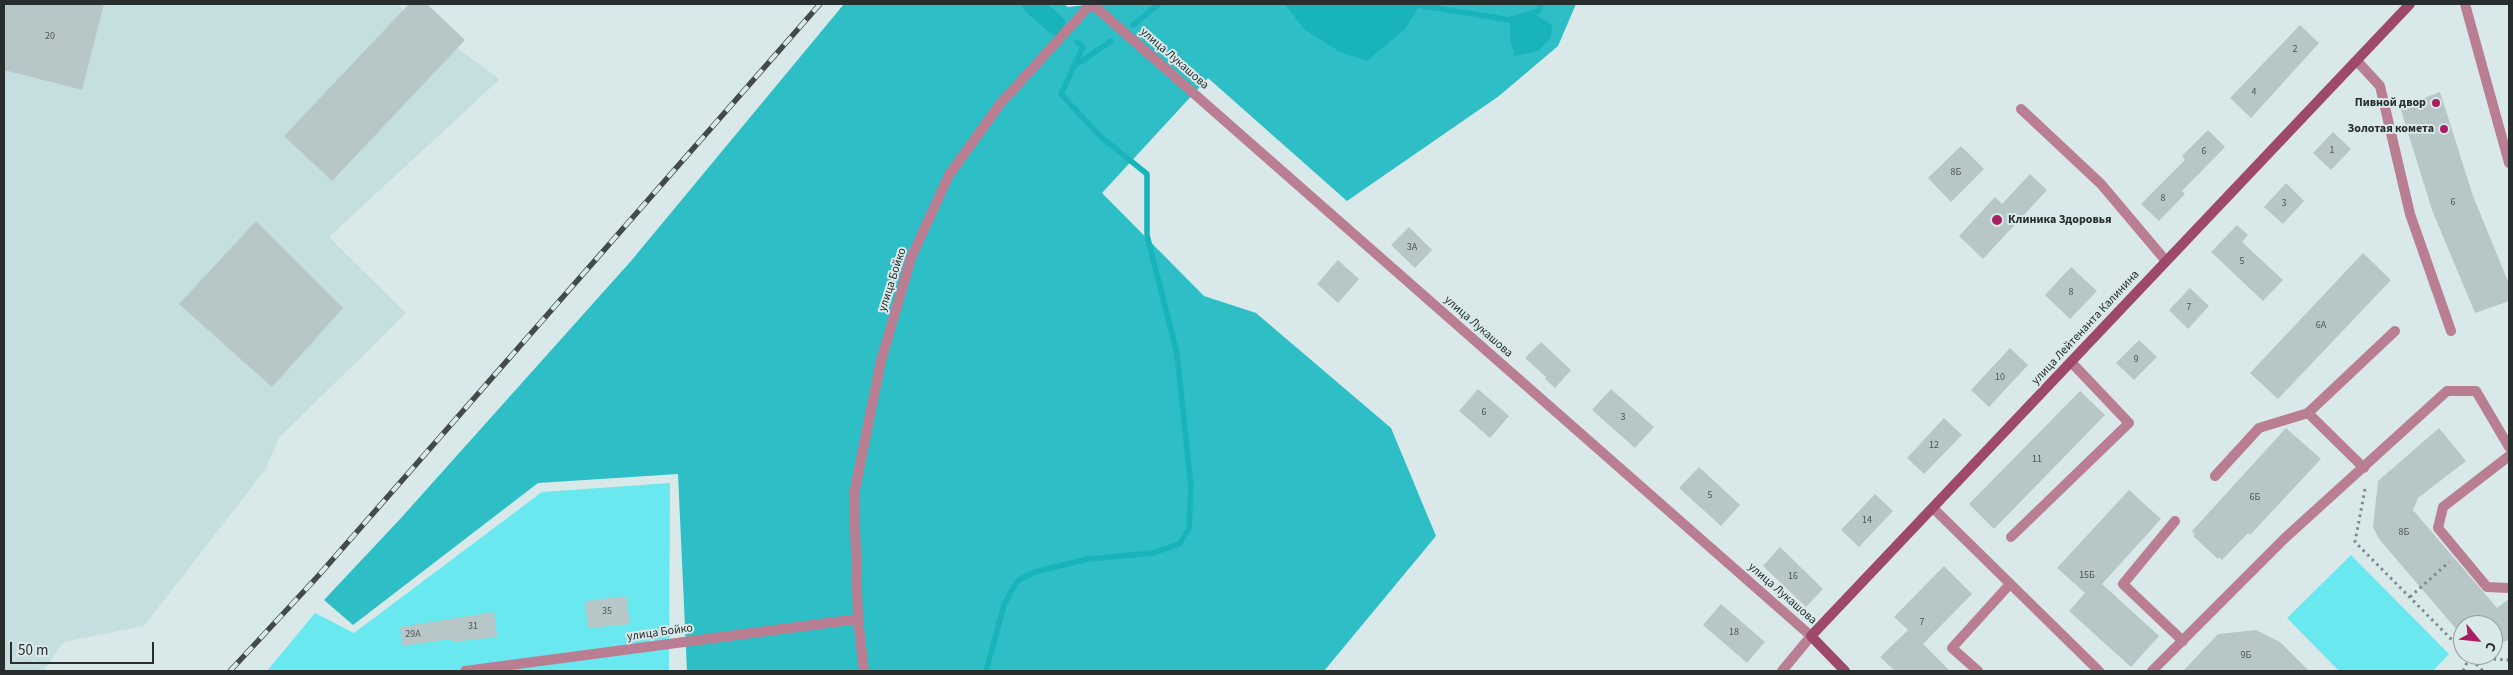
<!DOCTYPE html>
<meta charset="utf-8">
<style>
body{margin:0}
#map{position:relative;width:2513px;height:675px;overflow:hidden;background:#d9e9ea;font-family:"Source Sans 3",sans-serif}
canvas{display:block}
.frame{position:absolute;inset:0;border:5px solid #282e2e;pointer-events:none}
.north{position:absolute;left:2453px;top:615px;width:50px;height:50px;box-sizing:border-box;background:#d9e9ea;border:1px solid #929e9f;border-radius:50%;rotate:118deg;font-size:14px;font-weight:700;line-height:20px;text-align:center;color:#282e2e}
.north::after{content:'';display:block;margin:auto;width:18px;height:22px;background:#a91e61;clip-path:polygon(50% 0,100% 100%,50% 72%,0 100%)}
.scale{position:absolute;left:10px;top:642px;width:144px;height:22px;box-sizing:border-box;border:2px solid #282e2e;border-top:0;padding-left:6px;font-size:15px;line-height:18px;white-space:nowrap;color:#282e2e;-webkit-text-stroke:4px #d9e9ea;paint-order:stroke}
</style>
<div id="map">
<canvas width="2513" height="675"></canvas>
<div class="frame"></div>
<div class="north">С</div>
<div class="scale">50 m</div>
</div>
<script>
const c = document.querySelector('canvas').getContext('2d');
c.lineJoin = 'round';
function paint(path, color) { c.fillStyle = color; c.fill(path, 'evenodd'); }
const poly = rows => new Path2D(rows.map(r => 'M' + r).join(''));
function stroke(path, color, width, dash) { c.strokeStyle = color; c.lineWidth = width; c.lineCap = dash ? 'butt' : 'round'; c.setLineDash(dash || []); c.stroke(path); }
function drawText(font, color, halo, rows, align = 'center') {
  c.font = font + ' "Source Sans 3",sans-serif'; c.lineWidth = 4; c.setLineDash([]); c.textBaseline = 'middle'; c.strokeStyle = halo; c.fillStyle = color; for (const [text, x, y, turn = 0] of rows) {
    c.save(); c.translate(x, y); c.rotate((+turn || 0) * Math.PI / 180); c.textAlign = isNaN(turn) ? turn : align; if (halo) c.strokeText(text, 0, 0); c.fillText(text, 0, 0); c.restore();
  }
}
const built = poly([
 [4,4,396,4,500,79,329,237,406,313,279,438,265,470,144,626,64,642,43,671,4,671]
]);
const green = poly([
 [670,483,669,671,267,671,315,613,354,633,542,492],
 [2351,555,2449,654,2433,671,2339,671,2287,618]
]);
const forest = poly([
 [844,4,1064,4,1068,7,1094,4,1576,4,1558,46,1499,96,1347,201,1208,78,1102,193,1204,296,1256,313,1391,428,1436,536,1324,671,687,671,678,474,538,483,353,625,324,600,401,518,631,261]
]);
const water = poly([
 [1285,4,1420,4,1405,29,1367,61,1340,52,1304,29],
 [1534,14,1552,25,1551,37,1538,51,1515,56,1510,41,1510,16]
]);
const stream = poly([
 [1411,4,1510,20,1539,11,1541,4],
 [1133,25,1159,4],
 [1076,65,1111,41],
 [986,671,1004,605,1017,581,1034,572,1088,559,1153,553,1179,544,1189,529,1191,487,1177,354,1147,235,1147,174,1100,136,1061,94,1083,47,1077,42]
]);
const canal = poly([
 [1032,4,1056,25]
]);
const building = poly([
 [4,4,104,4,82,90,4,70],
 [409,4,427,4,465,40,332,181,284,136],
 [2300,25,2319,43,2251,118,2230,98],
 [2440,92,2473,196,2509,284,2509,301,2475,313,2432,210,2400,107],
 [2208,130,2225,147,2182,191,2185,194,2159,221,2141,204,2185,160,2182,156],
 [2333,132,2351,149,2331,170,2313,153],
 [1961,146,1984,169,1951,202,1928,178],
 [2030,174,2047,190,1983,259,1959,236,1995,197,2002,204],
 [2286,183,2304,201,2283,224,2264,207],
 [256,221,343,308,272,387,179,304],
 [2237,225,2248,235,2242,242,2283,280,2263,301,2211,252],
 [1409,227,1432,250,1415,268,1391,245],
 [2363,253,2391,280,2278,399,2250,373],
 [1338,260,1359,279,1338,303,1317,284],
 [2071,267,2097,291,2070,319,2045,295],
 [2190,288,2209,306,2188,329,2169,310],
 [2139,340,2157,357,2134,380,2116,363],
 [1541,342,1571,370,1555,388,1545,379,1546,377,1525,358],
 [2010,348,2028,365,1989,407,1971,390],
 [1478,389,1509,416,1490,438,1459,411],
 [1611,389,1654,427,1635,448,1592,410],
 [2080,391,2105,415,1994,529,1969,504],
 [1944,418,1962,435,1924,474,1907,458],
 [2286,428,2321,459,2250,535,2248,533,2222,560,2219,557,2218,559,2193,536,2195,534,2192,531],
 [2439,428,2466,461,2418,498,2413,510,2497,608,2509,599,2509,640,2493,645,2493,625,2463,625,2463,637,2379,539,2373,527,2378,481],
 [1699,467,1740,505,1721,526,1679,488],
 [2129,490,2161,519,2102,584,2159,636,2131,667,2069,611,2085,593,2057,568],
 [1875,494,1893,511,1859,547,1841,530],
 [1780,547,1823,589,1806,607,1763,566],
 [1944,566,1972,594,1923,644,1950,671,1895,671,1880,657,1908,630,1894,617],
 [626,596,630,624,588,628,585,601],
 [1721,604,1765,642,1747,663,1703,625],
 [494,612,497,637,452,642,451,639,402,646,400,627],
 [2256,630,2280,642,2309,671,2183,671,2218,634]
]);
const path = poly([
 [2365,489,2355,542,2463,651],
 [2410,597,2449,562],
 [2467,655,2483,671],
 [2463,671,2469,658,2509,660]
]);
const service = poly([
 [2357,61,2380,86,2410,214,2451,331],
 [2021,109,2101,184,2166,261],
 [2308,413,2395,331],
 [2509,456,2443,507,2438,528,2487,587,2509,588],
 [2215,476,2259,428,2308,413,2364,468],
 [1933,508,2099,671],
 [2175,521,2123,584,2183,641],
 [2011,537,2129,423,2071,362],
 [1978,671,1952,648,2010,584],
 [2152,671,2285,538,2447,391,2476,391,2509,447]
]);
const minor = poly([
 [1092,4,1811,636,1782,671],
 [465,671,858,619],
 [864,671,858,619,854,494,881,361,911,258,949,175,1000,104,1091,4]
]);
const tertiary = poly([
 [2465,4,2509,163]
]);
const secondary = poly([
 [1845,671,1811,636,2410,4]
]);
const rail = poly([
 [230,671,319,575,820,4]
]);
const markers = [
 [2436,103,5,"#a91e61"],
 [2444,129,5,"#a91e61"],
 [1997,220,6,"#a91e61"]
];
const numberNames = [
 ["20",50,37],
 ["2",2295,50],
 ["4",2254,93],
 ["1",2332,151],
 ["6",2204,152],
 ["8Б",1956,173],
 ["8",2163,199],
 ["6",2453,203],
 ["3",2284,204],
 ["3А",1412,248],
 ["5",2242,262],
 ["8",2071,293],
 ["7",2189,308],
 ["6А",2321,326],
 ["9",2136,360],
 ["10",2000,378],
 ["6",1484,413],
 ["3",1623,418],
 ["12",1934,446],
 ["11",2037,460],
 ["5",1710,496],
 ["6Б",2255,498],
 ["14",1867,521],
 ["8Б",2404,533],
 ["15Б",2087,576],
 ["16",1793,577],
 ["35",607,612],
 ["7",1922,623],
 ["31",473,627],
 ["18",1734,633],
 ["29А",413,635],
 ["9Б",2246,656]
];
const streetNames = [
 ["улица Лукашова",1174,59,41],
 ["улица Бойко",893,280,-72],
 ["улица Лукашова",1478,327,41],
 ["улица Лейтенанта Калинина",2086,328,-47],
 ["улица Лукашова",1782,594,41],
 ["улица Бойко",660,633,-8]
];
const poiNames = [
 ["Пивной двор",2426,103],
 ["Золотая комета",2434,129],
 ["Клиника Здоровья",2008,220,"left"]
];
paint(built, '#c5dfe0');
paint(green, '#6ae8ef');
paint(forest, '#2dbec6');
paint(water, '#18b3bb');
stroke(stream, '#18b3bb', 5.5);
stroke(canal, '#18b3bb', 20);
paint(building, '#b7c7c8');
stroke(path, '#7e898a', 3, [2.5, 4]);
stroke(service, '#ba7e92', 10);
stroke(minor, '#ba7e92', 10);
stroke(tertiary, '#ba7e92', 10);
stroke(secondary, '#9f496a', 10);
stroke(rail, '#424a4a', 5.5);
stroke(rail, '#d9e9ea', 4, [11]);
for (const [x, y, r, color] of markers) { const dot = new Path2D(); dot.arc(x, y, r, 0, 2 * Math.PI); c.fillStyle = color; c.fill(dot); stroke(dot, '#d9e9ea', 2); }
drawText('10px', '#4c5454', null, numberNames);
drawText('12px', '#282e2e', '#d9e9ea', streetNames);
drawText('bold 12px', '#282e2e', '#d9e9ea', poiNames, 'right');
</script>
